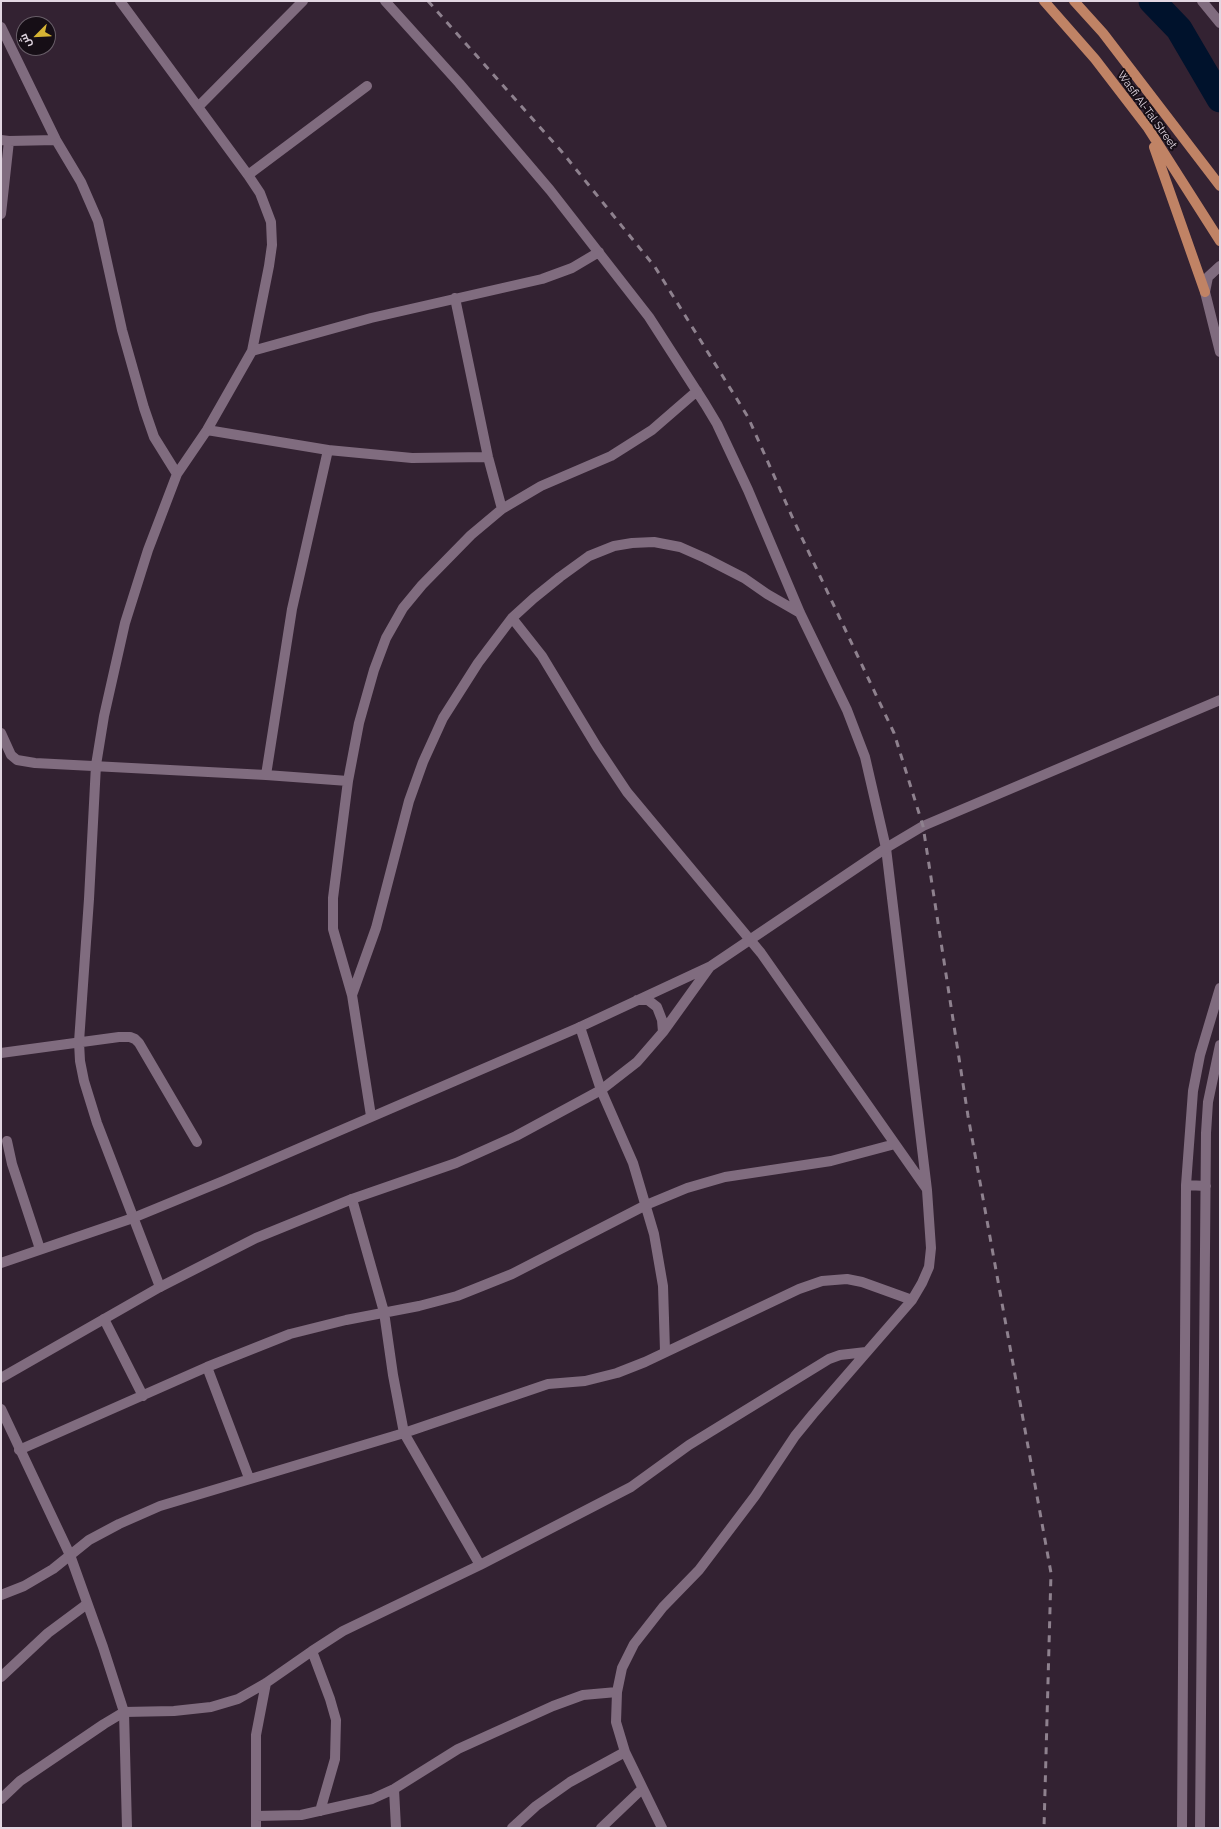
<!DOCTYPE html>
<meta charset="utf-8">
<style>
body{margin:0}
#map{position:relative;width:1221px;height:1829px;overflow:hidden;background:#332232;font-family:Raleway,Cairo,sans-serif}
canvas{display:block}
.frame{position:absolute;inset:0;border:2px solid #e2d7e2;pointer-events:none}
.north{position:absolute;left:16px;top:16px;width:40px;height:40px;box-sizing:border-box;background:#160e16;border:1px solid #685e68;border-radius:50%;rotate:246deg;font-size:11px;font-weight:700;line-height:16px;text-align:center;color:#e2d7e2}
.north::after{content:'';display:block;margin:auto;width:14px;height:18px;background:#d7b434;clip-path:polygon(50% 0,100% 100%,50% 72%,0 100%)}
</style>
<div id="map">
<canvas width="1221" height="1829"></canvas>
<div class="frame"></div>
<div class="north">ش</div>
</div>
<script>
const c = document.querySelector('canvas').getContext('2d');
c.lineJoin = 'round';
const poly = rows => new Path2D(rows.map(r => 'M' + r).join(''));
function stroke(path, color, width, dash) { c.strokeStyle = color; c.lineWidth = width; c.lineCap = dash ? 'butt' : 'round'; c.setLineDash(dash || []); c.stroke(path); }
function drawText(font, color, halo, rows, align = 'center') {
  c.font = font + ' Raleway,sans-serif'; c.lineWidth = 4; c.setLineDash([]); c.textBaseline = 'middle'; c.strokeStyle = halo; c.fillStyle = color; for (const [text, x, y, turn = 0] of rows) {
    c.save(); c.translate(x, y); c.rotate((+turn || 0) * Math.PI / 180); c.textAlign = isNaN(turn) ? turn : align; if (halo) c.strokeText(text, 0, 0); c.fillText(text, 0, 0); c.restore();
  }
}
const river = poly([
 [1152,1,1179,29,1220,99]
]);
const minor = poly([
 [120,1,248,175,260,193,271,222,272,245,269,266,252,351,207,430,177,474,148,550,125,623,104,716,96,765,89,899,79,1042,80,1061,84,1081,97,1123,160,1287],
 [385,1,459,83,550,190,649,317,705,404,717,424,748,490,800,613,847,710,865,757,886,848,927,1190,931,1248,929,1267,922,1283,912,1300,813,1414,795,1436,755,1496,699,1570,663,1607,634,1644,622,1668,617,1692,616,1722,625,1752,662,1828],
 [1202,1,1220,23],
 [1,27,56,140,81,182,98,221,122,330,144,408,154,437,177,474],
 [198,107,303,1],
 [1,140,9,141,56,140],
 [248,175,367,86],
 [1,214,9,141],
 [455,298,488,457,502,509],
 [252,351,371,318,542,279,572,268,599,252],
 [207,430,328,450,412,458,488,457],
 [512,618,542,656,597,747,627,792,761,953,926,1188],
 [1,733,11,755,17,760,35,763,266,775,348,781],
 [266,775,292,609,328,450],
 [352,995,376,928,409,801,423,762,443,718,478,663,512,618,534,598,560,577,589,556,614,546,632,543,654,542,680,547,705,558,744,578,767,594,800,613],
 [580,1027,601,1090,633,1163,654,1234,663,1286,665,1351],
 [1,1053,119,1037,130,1037,135,1039,139,1043,197,1142],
 [371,1116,352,995,333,929,333,898,348,781,359,723,374,670,386,638,403,608,422,585,471,535,502,509,541,486,611,456,652,430,697,391],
 [7,1141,12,1164,40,1249],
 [352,1199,384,1312,393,1375,404,1433,480,1565],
 [104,1319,143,1396],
 [207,1367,249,1478],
 [19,1450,207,1367,290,1334,346,1320,419,1306,457,1296,512,1274,646,1205,687,1188,725,1177,831,1161,895,1144],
 [1,1595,24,1586,53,1569,89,1540,119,1524,160,1506,404,1433,548,1384,585,1381,617,1373,645,1362,799,1289,822,1281,847,1279,862,1282,912,1300],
 [312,1651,330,1699,336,1720,335,1759,320,1811],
 [1,1677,48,1633,87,1604],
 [394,1789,396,1828],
 [1,1799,20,1781,104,1724,124,1712,174,1711,211,1707,238,1699,266,1683,312,1651,343,1631,480,1565,631,1487,689,1445,829,1359,840,1355,866,1352],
 [256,1816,301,1815,372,1799,394,1789,458,1749,553,1706,583,1695,617,1692],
 [256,1828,256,1735,266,1683],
 [512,1828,536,1806,570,1782,625,1752],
 [601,1828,642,1789]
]);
const tertiary = poly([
 [1220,266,1208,277,1205,292,1220,352],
 [637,1000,648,1000,657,1007,662,1020,663,1032],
 [1186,1185,1206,1186],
 [1,1263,133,1218,223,1181,580,1027,711,966,886,848,923,826,1220,700],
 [1,1378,160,1287,256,1238,352,1199,456,1163,516,1136,601,1090,637,1062,663,1032,709,968],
 [1,1409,70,1555,103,1647,124,1712,127,1828],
 [1182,1828,1186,1185,1193,1091,1200,1055,1220,988],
 [1200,1828,1206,1133,1208,1102,1220,1045]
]);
const primary = poly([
 [1044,1,1095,59,1148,128,1220,241],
 [1074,1,1103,33,1220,186],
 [1154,147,1205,292]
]);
const rail = poly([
 [428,1,562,152,655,267,748,417,794,521,894,733,923,826,968,1116,1051,1573,1044,1828]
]);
const streetNames = [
 ["Wasfi Al-Tal Street",1147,110,54]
];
stroke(river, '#00122c', 27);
stroke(minor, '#806c7f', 10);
stroke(tertiary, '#806c7f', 10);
stroke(primary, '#c08365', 10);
stroke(rail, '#8e818e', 3, [7, 7]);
drawText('11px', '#e2d7e2', '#160e16', streetNames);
</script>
